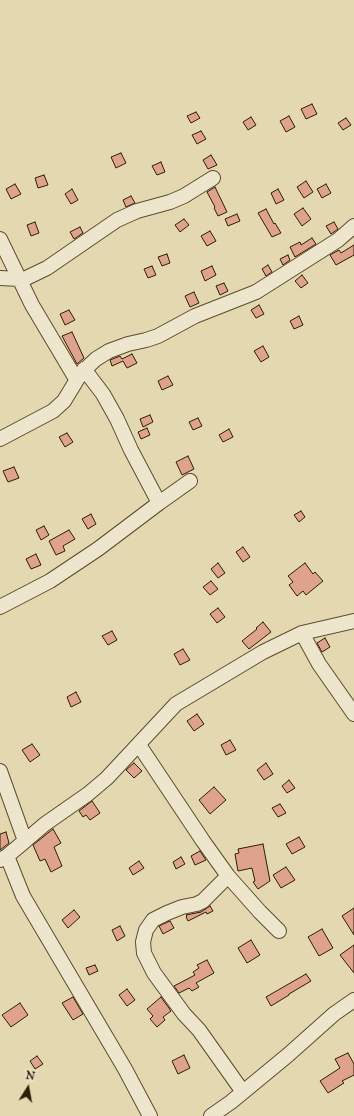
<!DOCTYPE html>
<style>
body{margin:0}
#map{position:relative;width:354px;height:1116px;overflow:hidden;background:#e4d8b1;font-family:"IM FELL Great Primer",serif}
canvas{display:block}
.north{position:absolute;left:8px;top:1068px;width:40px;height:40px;-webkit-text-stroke:3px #ede6cc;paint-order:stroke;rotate:11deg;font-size:11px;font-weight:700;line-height:16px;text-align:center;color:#2e1d03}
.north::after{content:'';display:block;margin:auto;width:14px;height:18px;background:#2e1d03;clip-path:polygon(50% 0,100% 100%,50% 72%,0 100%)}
</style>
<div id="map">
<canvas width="354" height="1116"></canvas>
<div class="north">N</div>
</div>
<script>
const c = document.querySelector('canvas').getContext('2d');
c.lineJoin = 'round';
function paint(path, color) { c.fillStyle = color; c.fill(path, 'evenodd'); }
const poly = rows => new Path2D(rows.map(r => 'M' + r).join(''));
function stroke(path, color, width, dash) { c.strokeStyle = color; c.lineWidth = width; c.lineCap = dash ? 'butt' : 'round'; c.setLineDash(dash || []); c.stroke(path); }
const building = poly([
 [312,104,317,114,306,119,301,109,312,104],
 [196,112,200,118,191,123,187,116,196,112],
 [289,116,295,127,286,132,280,121,289,116],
 [251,117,256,125,248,130,243,122,251,117],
 [346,118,351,125,343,130,338,123,346,118],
 [201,131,206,139,197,144,192,135,201,131],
 [121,153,126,163,116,168,111,157,121,153],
 [211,155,217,165,208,169,203,160,211,155],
 [161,162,165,172,157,175,152,166,161,162],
 [44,175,48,185,38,188,35,178,44,175],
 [306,181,313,192,304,198,297,187,306,181],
 [15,184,21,194,11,199,6,189,15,184],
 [326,184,331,193,322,198,317,189,326,184],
 [215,187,227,212,218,216,214,208,215,207,207,192,215,187],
 [72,189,78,200,71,204,65,194,72,189],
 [278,189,284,200,276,204,271,193,278,189],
 [131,196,135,203,126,207,123,200,131,196],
 [303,208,311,219,302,226,294,214,303,208],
 [266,209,274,224,275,223,281,233,272,237,258,213,266,209],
 [237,214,240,221,228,226,225,219,237,214],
 [184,219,189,225,180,232,175,225,184,219],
 [35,222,39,233,31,236,27,225,35,222],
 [334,222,338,229,331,234,326,226,334,222],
 [80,227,83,233,74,239,70,232,80,227],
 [210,231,216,241,207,246,201,236,210,231],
 [312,238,316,244,295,257,290,247,300,242,301,245,312,238],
 [354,245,354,255,336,265,330,255,339,250,341,253,354,245],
 [167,254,170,263,162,266,158,257,167,254],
 [288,255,290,260,283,265,280,259,288,255],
 [268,265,272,272,266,276,262,269,268,265],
 [152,266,156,275,148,278,144,269,152,266],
 [212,266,216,275,205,281,201,271,212,266],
 [302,275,308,283,301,288,295,281,302,275],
 [224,283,228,291,220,295,216,286,224,283],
 [194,292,199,303,190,307,185,296,194,292],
 [259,305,264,314,256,318,251,310,259,305],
 [69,310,75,320,65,325,60,314,69,310],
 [299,316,303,325,294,329,290,321,299,316],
 [72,332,84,358,77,364,62,336,72,332],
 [263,346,269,357,261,362,254,351,263,346],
 [132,354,137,363,127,368,123,361,112,366,110,360,120,356,122,359,132,354],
 [168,376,173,385,162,390,158,381,168,376],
 [150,415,153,422,143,427,140,419,150,415],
 [198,418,202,426,193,430,189,422,198,418],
 [147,428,150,435,141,439,138,432,147,428],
 [229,429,233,437,223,442,219,435,229,429],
 [67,433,73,442,65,447,59,437,67,433],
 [188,456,194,469,182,475,176,462,188,456],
 [14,467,19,478,8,482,3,471,14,467],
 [301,511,305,517,299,522,294,515,301,511],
 [91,514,96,524,88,529,82,519,91,514],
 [44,526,49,535,41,540,36,530,44,526],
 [69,530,75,539,63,546,65,551,56,555,49,541,69,530],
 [243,547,250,557,243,562,236,552,243,547],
 [36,554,41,565,31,569,26,559,36,554],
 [218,563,225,573,218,578,211,569,218,563],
 [305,563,313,574,315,572,323,581,306,595,303,591,297,596,289,585,293,582,288,576,305,563],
 [211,581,218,589,210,595,203,587,211,581],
 [218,608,225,617,217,623,210,614,218,608],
 [263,622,271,632,249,649,242,641,257,629,256,628,263,622],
 [112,631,117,640,108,645,102,636,112,631],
 [325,638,330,647,322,652,317,643,325,638],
 [183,649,190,660,180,665,174,654,183,649],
 [76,692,81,702,71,707,67,697,76,692],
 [197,714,204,724,194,731,187,721,197,714],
 [230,740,236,750,226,755,221,745,230,740],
 [32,744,40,755,30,762,22,750,32,744],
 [134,763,142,771,134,778,126,770,134,763],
 [266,763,273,774,264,780,257,770,266,763],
 [289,780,295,788,287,793,282,786,289,780],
 [214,787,226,800,210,814,199,800,214,787],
 [92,801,100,813,90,820,86,815,83,817,79,811,92,801],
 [280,804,286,813,278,817,272,808,280,804],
 [53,829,61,843,54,847,62,866,51,872,45,859,40,861,33,845,53,829],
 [6,832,9,843,0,850,0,834,6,832],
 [299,837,305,847,292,854,286,844,299,837],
 [263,844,270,881,258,889,253,882,255,881,252,868,238,871,235,854,239,853,238,849,263,844],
 [200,851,206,860,195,865,191,856,200,851],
 [181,857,185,864,176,869,173,862,181,857],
 [139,861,144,868,133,875,129,868,139,861],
 [286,867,295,880,281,888,273,875,286,867],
 [210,906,213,911,207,914,206,912,188,921,186,917,187,916,186,915,201,912,210,906],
 [354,908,354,935,342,916,354,908],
 [74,910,80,917,68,928,62,920,74,910],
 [170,921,174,928,163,934,159,926,170,921],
 [120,926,125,936,117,941,112,930,120,926],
 [322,929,333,948,319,956,308,937,322,929],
 [251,940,260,955,247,963,238,948,251,940],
 [354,945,354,973,340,955,354,945],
 [207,960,214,973,196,983,199,987,192,991,189,988,179,993,174,986,195,975,193,972,199,968,197,965,207,960],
 [95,965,98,971,89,975,86,968,95,965],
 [306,974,311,981,289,994,289,995,271,1006,266,997,306,974],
 [127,989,135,1000,127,1006,119,995,127,989],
 [73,997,83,1014,73,1020,62,1003,73,997],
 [161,997,171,1011,163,1017,165,1020,157,1027,150,1019,153,1016,147,1009,161,997],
 [20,1003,28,1015,11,1027,2,1015,20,1003],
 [348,1053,354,1064,354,1075,342,1081,344,1083,328,1093,320,1081,340,1068,335,1059,348,1053],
 [184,1055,190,1068,178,1074,172,1061,184,1055],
 [37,1056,43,1064,35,1069,30,1061,37,1056]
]);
const minor = poly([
 [0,239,32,305,76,379],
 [0,278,19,279],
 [20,281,47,268,117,220,137,211,170,202,184,196,213,178],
 [84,369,103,394,117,419,131,450,159,503],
 [0,439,53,411,64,401,81,373,96,359,109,351,128,344,146,340,158,336,195,316,256,292,338,240,354,226],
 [0,607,50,581,98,549,159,503,190,481],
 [302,633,319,664,354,714],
 [139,745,203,841,228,876,260,912,279,931],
 [0,771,25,841,7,856,0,860],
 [25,841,45,824,88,794,107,778,176,704,263,652,302,633,354,621],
 [7,856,23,896,125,1069,150,1116],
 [228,876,203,901,197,904,182,907,167,913,153,920,146,930,143,942,144,953,154,973,184,1014,199,1030,243,1092],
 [211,1116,231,1102,288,1055,334,1014,354,1000]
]);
paint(building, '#dfa28d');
stroke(building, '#2e1d03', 1);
stroke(minor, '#5c4c2e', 16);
stroke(minor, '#ede6cc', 14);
</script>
